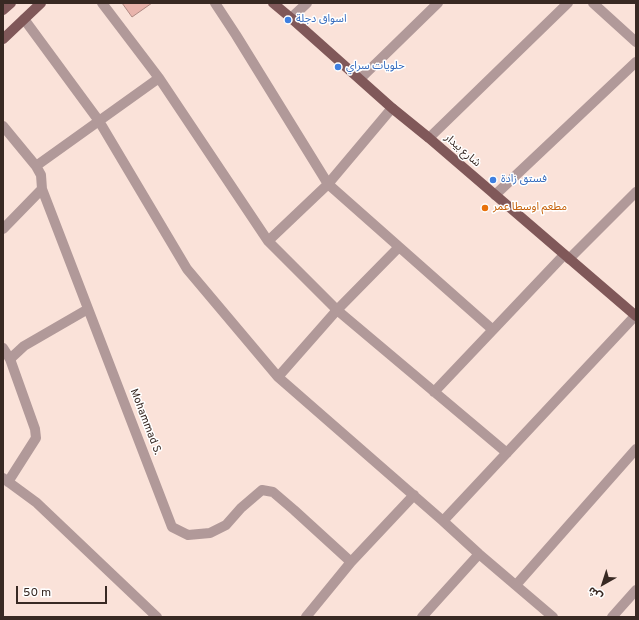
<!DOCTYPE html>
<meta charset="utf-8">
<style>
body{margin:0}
#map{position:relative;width:639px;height:620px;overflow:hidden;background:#fae2d9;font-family:Overpass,"Noto Sans Arabic",sans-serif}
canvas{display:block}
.frame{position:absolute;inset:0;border:4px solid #382923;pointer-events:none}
.north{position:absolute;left:583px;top:564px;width:40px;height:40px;-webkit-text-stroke:3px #fff;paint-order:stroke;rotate:219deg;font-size:11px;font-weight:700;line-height:16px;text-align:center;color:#382923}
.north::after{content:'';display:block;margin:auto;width:14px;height:18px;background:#382923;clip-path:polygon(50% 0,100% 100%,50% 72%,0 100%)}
.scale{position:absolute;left:16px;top:586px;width:91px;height:18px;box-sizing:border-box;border:2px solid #382923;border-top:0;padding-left:5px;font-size:12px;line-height:14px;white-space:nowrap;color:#382923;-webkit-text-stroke:3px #fff;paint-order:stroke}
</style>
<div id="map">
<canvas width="639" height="620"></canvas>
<div class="frame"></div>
<div class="north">ش</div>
<div class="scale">50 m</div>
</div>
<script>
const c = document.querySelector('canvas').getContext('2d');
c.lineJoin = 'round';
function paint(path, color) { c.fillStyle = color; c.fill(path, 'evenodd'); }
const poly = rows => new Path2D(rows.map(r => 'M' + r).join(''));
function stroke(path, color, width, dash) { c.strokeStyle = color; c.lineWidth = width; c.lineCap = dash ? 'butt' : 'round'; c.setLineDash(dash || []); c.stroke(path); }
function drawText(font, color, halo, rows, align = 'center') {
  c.font = font + ' Overpass,"Noto Sans Arabic",sans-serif'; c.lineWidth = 3; c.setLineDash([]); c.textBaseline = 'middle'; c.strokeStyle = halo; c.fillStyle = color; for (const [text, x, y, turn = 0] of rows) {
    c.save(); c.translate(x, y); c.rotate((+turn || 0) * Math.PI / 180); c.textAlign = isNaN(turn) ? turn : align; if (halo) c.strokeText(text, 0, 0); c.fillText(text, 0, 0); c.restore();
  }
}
const building = poly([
 [122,3,152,3,132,17,122,3]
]);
const minor = poly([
 [102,3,159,78,268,241,337,310,507,453],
 [215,3,236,35,328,184,493,330],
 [593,3,636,42],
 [291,18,307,3],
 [24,19,99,121,187,269,278,377],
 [360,79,438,3],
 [3,126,36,166,41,175,42,189,172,527,188,535,210,533,226,525,241,508,262,490,273,492,294,510,351,562],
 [429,138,568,3],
 [36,166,159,78],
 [495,195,636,62],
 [3,229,42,189],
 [268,241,328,184,392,108],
 [399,247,337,310,278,377,443,521,479,554,553,617],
 [569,259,636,192],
 [3,348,10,359,24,346,88,309],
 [434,392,564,255],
 [3,478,37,503,157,617],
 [8,482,36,438,35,429,10,359],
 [443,521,636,315],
 [516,585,636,449],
 [306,617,351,562,414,495],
 [422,617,479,554],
 [612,617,636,590]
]);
const major = poly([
 [273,3,291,18,392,108,429,138,636,316],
 [3,10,11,3],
 [3,39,41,3]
]);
const markers = [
 [288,20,4,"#3f7fe0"],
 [338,67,4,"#3f7fe0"],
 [493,180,4,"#3f7fe0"],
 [485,208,4,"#e8710a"]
];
const shopNames = [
 ["اسواق دجلة",296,20],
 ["حلويات سراي",346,67],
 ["فستق زادة",501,180]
];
const streetNames = [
 ["شارع بيدار",462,151,41],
 ["Mohammad S.",145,422,69]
];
const foodNames = [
 ["مطعم اوسطا عمر",493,208]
];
paint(building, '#e9b4ac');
stroke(building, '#b08983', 1);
stroke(minor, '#b19999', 10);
stroke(major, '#805859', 10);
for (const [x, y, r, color] of markers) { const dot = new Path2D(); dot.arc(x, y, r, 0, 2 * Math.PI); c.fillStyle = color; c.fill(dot); stroke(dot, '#fff', 1.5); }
drawText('11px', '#366cbe', '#fff', shopNames, 'left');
drawText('11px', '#382923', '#fff', streetNames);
drawText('11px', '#c56008', '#fff', foodNames, 'left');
</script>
